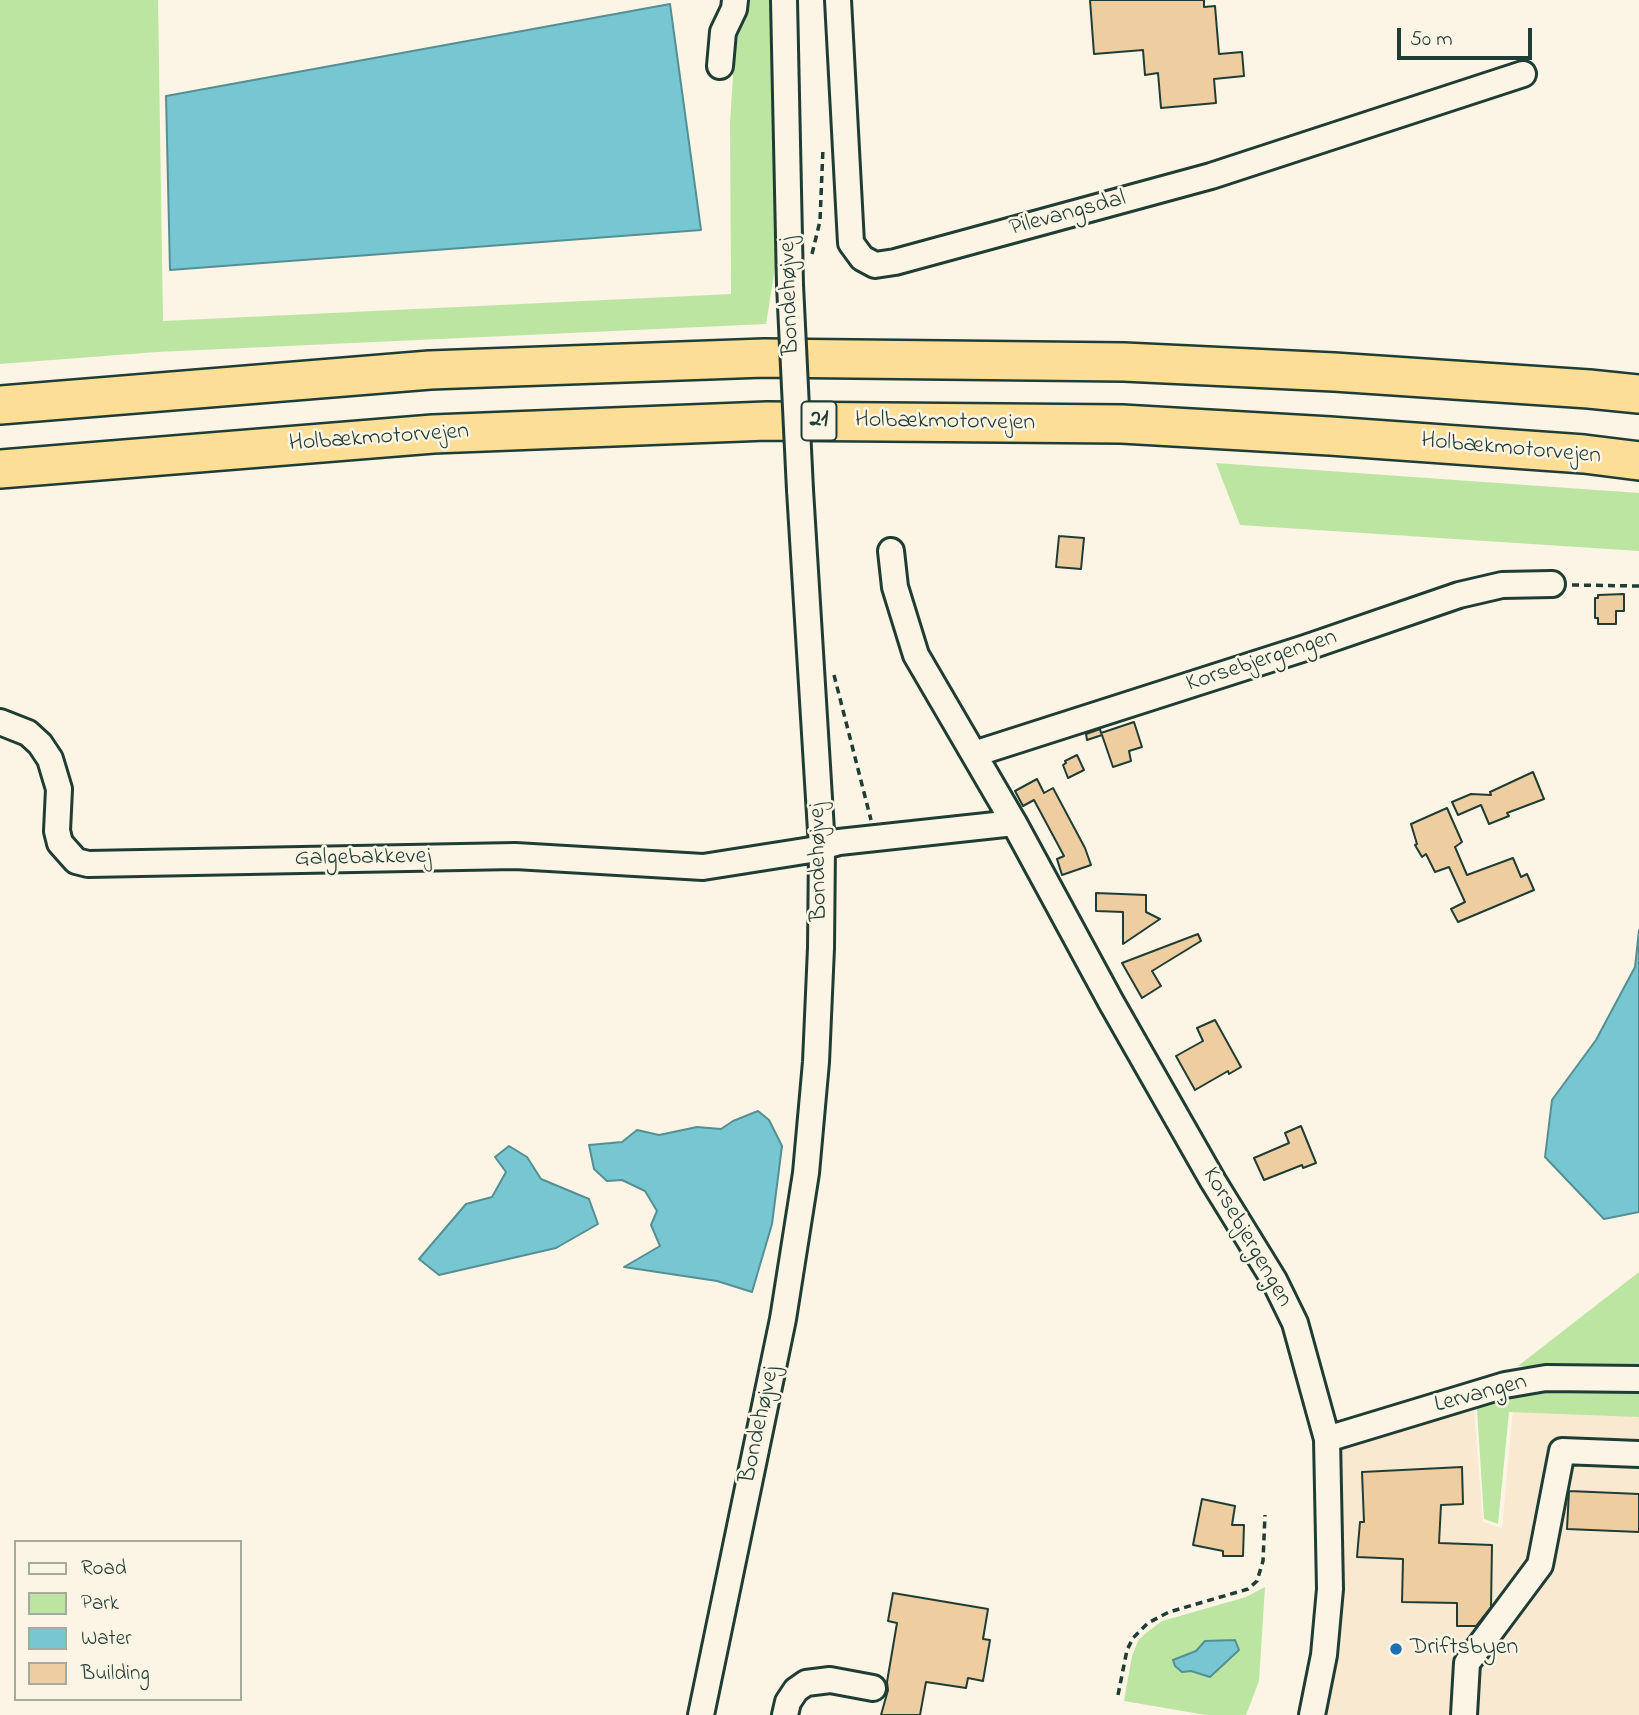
<!DOCTYPE html>
<meta charset="utf-8">
<style>
body{margin:0}
#map{position:relative;width:1639px;height:1715px;overflow:hidden;background:#fcf5e5;font-family:"Indie Flower",sans-serif}
canvas{display:block}
.legend{position:absolute;left:14px;top:1540px;width:228px;height:161px;box-sizing:border-box;background:#fcf5e5;border:2px solid #a4ab9e;margin:0;padding:9px 12px;list-style:none;font-size:21px;color:#1f3d34}
.legend li{display:flex;align-items:center;gap:14px;height:35px}
.legend b{width:35px;border:2px solid #a4ab9e}
.scale{position:absolute;left:1397px;top:28px;width:135px;height:32px;box-sizing:border-box;border:4px solid #1f3d34;border-top:0;padding-left:9px;font-size:21px;line-height:24px;white-space:nowrap;color:#1f3d34;-webkit-text-stroke:5px #fcf5e5;paint-order:stroke}
</style>
<div id="map">
<canvas width="1639" height="1715"></canvas>
<ul class="legend">
<li><b style="height:9px;background:#fcf5e5"></b>Road</li>
<li><b style="height:19px;background:#bce5a1"></b>Park</li>
<li><b style="height:19px;background:#77c7d3"></b>Water</li>
<li><b style="height:19px;background:#eecda0"></b>Building</li>
</ul>
<div class="scale">50 m</div>
</div>
<script>
const c = document.querySelector('canvas').getContext('2d');
c.lineJoin = 'round';
function paint(path, color) { c.fillStyle = color; c.fill(path, 'evenodd'); }
const poly = rows => new Path2D(rows.map(r => 'M' + r).join(''));
function stroke(path, color, width, dash) { c.strokeStyle = color; c.lineWidth = width; c.lineCap = dash ? 'butt' : 'round'; c.setLineDash(dash || []); c.stroke(path); }
function drawText(font, color, halo, rows, align = 'center') {
  c.font = font + ' "Indie Flower",sans-serif'; c.lineWidth = 5; c.setLineDash([]); c.textBaseline = 'middle'; c.strokeStyle = halo; c.fillStyle = color; for (const [text, x, y, turn = 0] of rows) {
    c.save(); c.translate(x, y); c.rotate((+turn || 0) * Math.PI / 180); c.textAlign = isNaN(turn) ? turn : align; if (halo) c.strokeText(text, 0, 0); c.fillText(text, 0, 0); c.restore();
  }
}
const built = poly([
 [1513,1409,1639,1416,1639,1715,1319,1715,1337,1451,1374,1431,1474,1411,1483,1522,1502,1528]
]);
const green = poly([
 [0,0,158,0,163,321,731,294,730,123,734,60,744,0,772,0,775,268,766,324,157,352,0,364],
 [1216,463,1639,493,1639,551,1240,525],
 [1639,1272,1639,1371,1518,1366],
 [1558,1386,1639,1389,1639,1417,1509,1412,1498,1524,1484,1519,1477,1409,1516,1393],
 [1265,1587,1259,1681,1246,1715,1206,1715,1124,1701,1132,1656,1138,1641,1146,1633,1162,1621,1246,1597]
]);
const water = poly([
 [670,4,701,230,170,270,166,96,670,4],
 [1639,930,1639,1212,1604,1219,1545,1157,1552,1100,1596,1040,1635,967,1639,930],
 [758,1111,769,1120,782,1146,772,1224,752,1292,717,1281,624,1267,660,1246,651,1225,657,1211,645,1191,622,1180,607,1181,594,1169,589,1145,622,1142,637,1130,659,1135,697,1127,721,1129,733,1121,758,1111],
 [509,1146,527,1157,541,1179,589,1199,598,1224,556,1248,439,1275,419,1259,466,1204,492,1197,506,1172,495,1157,509,1146],
 [1235,1640,1239,1650,1210,1677,1191,1671,1182,1672,1175,1666,1173,1660,1196,1651,1205,1641,1235,1640]
]);
const building = poly([
 [1090,0,1204,0,1204,7,1215,6,1219,54,1242,52,1244,76,1214,79,1216,103,1161,108,1158,73,1145,75,1143,50,1094,54,1090,0],
 [1059,536,1084,538,1081,569,1056,567,1059,536],
 [1624,594,1624,611,1616,611,1616,624,1598,624,1598,618,1595,618,1595,598,1598,598,1598,595,1624,594],
 [1134,722,1142,747,1129,751,1131,761,1113,767,1102,735,1087,740,1086,734,1100,729,1101,733,1134,722],
 [1077,755,1084,770,1068,778,1063,765,1066,763,1065,761,1077,755],
 [1533,772,1544,799,1507,813,1509,816,1489,824,1481,805,1458,815,1452,802,1471,794,1491,795,1490,792,1533,772],
 [1037,779,1044,793,1053,788,1085,848,1091,865,1062,875,1057,859,1064,856,1034,800,1023,806,1015,791,1037,779],
 [1447,808,1462,842,1455,847,1467,875,1513,858,1521,877,1527,874,1534,890,1458,922,1451,909,1465,902,1449,867,1435,872,1426,854,1422,857,1415,845,1417,844,1411,824,1447,808],
 [1096,893,1146,895,1146,912,1160,919,1123,944,1123,912,1096,911,1096,893],
 [1198,934,1201,941,1152,971,1161,986,1142,998,1122,963,1198,934],
 [1215,1020,1241,1067,1229,1074,1228,1071,1195,1090,1176,1056,1203,1041,1197,1028,1215,1020],
 [1301,1126,1316,1163,1303,1168,1302,1165,1264,1180,1254,1158,1289,1143,1285,1133,1301,1126],
 [1462,1467,1463,1504,1441,1505,1439,1543,1492,1545,1491,1607,1476,1626,1457,1626,1457,1603,1402,1602,1403,1559,1357,1557,1360,1522,1364,1522,1362,1472,1462,1467],
 [1569,1491,1639,1494,1639,1532,1567,1529,1569,1491],
 [1202,1499,1235,1506,1232,1525,1244,1525,1243,1556,1223,1556,1223,1551,1193,1545,1202,1499],
 [893,1593,988,1609,983,1639,990,1640,983,1681,968,1678,966,1688,926,1682,920,1715,881,1715,888,1690,887,1682,897,1623,888,1621,893,1593]
]);
const path = poly([
 [812,254,820,221,823,148],
 [1572,585,1639,586],
 [834,675,871,820],
 [1118,1695,1127,1650,1133,1638,1148,1623,1169,1612,1248,1589,1257,1581,1263,1561,1265,1515]
]);
const minor = poly([
 [784,0,790,285],
 [838,0,851,243,862,258,875,265,895,262,1211,176,1523,74],
 [720,66,723,32,734,9,735,0],
 [891,551,895,587,916,655,1014,823,1111,1002,1213,1181,1274,1280,1295,1323,1327,1439,1330,1589,1324,1655,1312,1715],
 [0,722,28,733,40,744,50,759,59,789,57,831,60,843,76,861,88,864,515,856,703,867,811,850,839,842,1014,823],
 [974,754,1305,648,1459,595,1502,585,1552,584],
 [1327,1439,1505,1385,1546,1378,1639,1379],
 [701,1715,783,1319,806,1173,816,1062,821,948,822,847,800,490],
 [785,1715,788,1702,796,1690,806,1683,830,1680,873,1688],
 [1464,1715,1467,1663,1540,1565,1562,1451,1639,1454]
]);
const highway = poly([
 [0,405,430,370,764,358,1124,362,1334,372,1589,389,1639,394],
 [0,469,433,434,767,421,1122,424,1330,436,1584,454,1639,461]
]);
const minorBridge = poly([
 [790,285,800,490]
]);
const markers = [
 [1396,1649,7,"#1f6fb2"]
];
const shields = [
 [819,421,35]
];
const shieldNames = [
 ["21",819,421]
];
const streetNames = [
 ["Pilevangsdal",1068,215,-15],
 ["Bondehøjvej",791,296,-92],
 ["Holbækmotorvejen",945,423,1],
 ["Holbækmotorvejen",379,439,-4],
 ["Holbækmotorvejen",1511,450,5],
 ["Korsebjergengen",1262,662,-18],
 ["Galgebakkevej",363,859,-1],
 ["Bondehøjvej",820,862,-91],
 ["Korsebjergengen",1246,1238,60],
 ["Lervangen",1481,1395,-15],
 ["Bondehøjvej",761,1425,-78]
];
const poiNames = [
 ["Driftsbyen",1410,1649]
];
paint(built, '#f8e9d0');
paint(green, '#bce5a1');
paint(water, '#77c7d3');
stroke(water, '#549093', 2);
paint(building, '#eecda0');
stroke(building, '#1f3d34', 2);
stroke(minor, '#1f3d34', 30);
stroke(highway, '#1f3d34', 42);
stroke(path, '#1f3d34', 3.5, [7, 5]);
stroke(minor, '#fcf5e5', 24);
stroke(highway, '#fdde96', 37);
stroke(minorBridge, '#1f3d34', 30, []);
stroke(minorBridge, '#fcf5e5', 24);
for (const [x, y, r, color] of markers) { const dot = new Path2D(); dot.arc(x, y, r, 0, 2 * Math.PI); c.fillStyle = color; c.fill(dot); stroke(dot, '#fcf5e5', 2.5); }
for (const [x, y, w] of shields) { const box = new Path2D(); box.roundRect(x - w / 2, y - 19.5, w, 39, 5); c.fillStyle = '#fcf5e5'; c.fill(box); stroke(box, '#1f3d34', 2); }
drawText('bold 23px', '#1f3d34', null, shieldNames);
drawText('24px', '#1f3d34', '#fcf5e5', streetNames);
drawText('24px', '#1f3d34', '#fcf5e5', poiNames, 'left');
</script>
